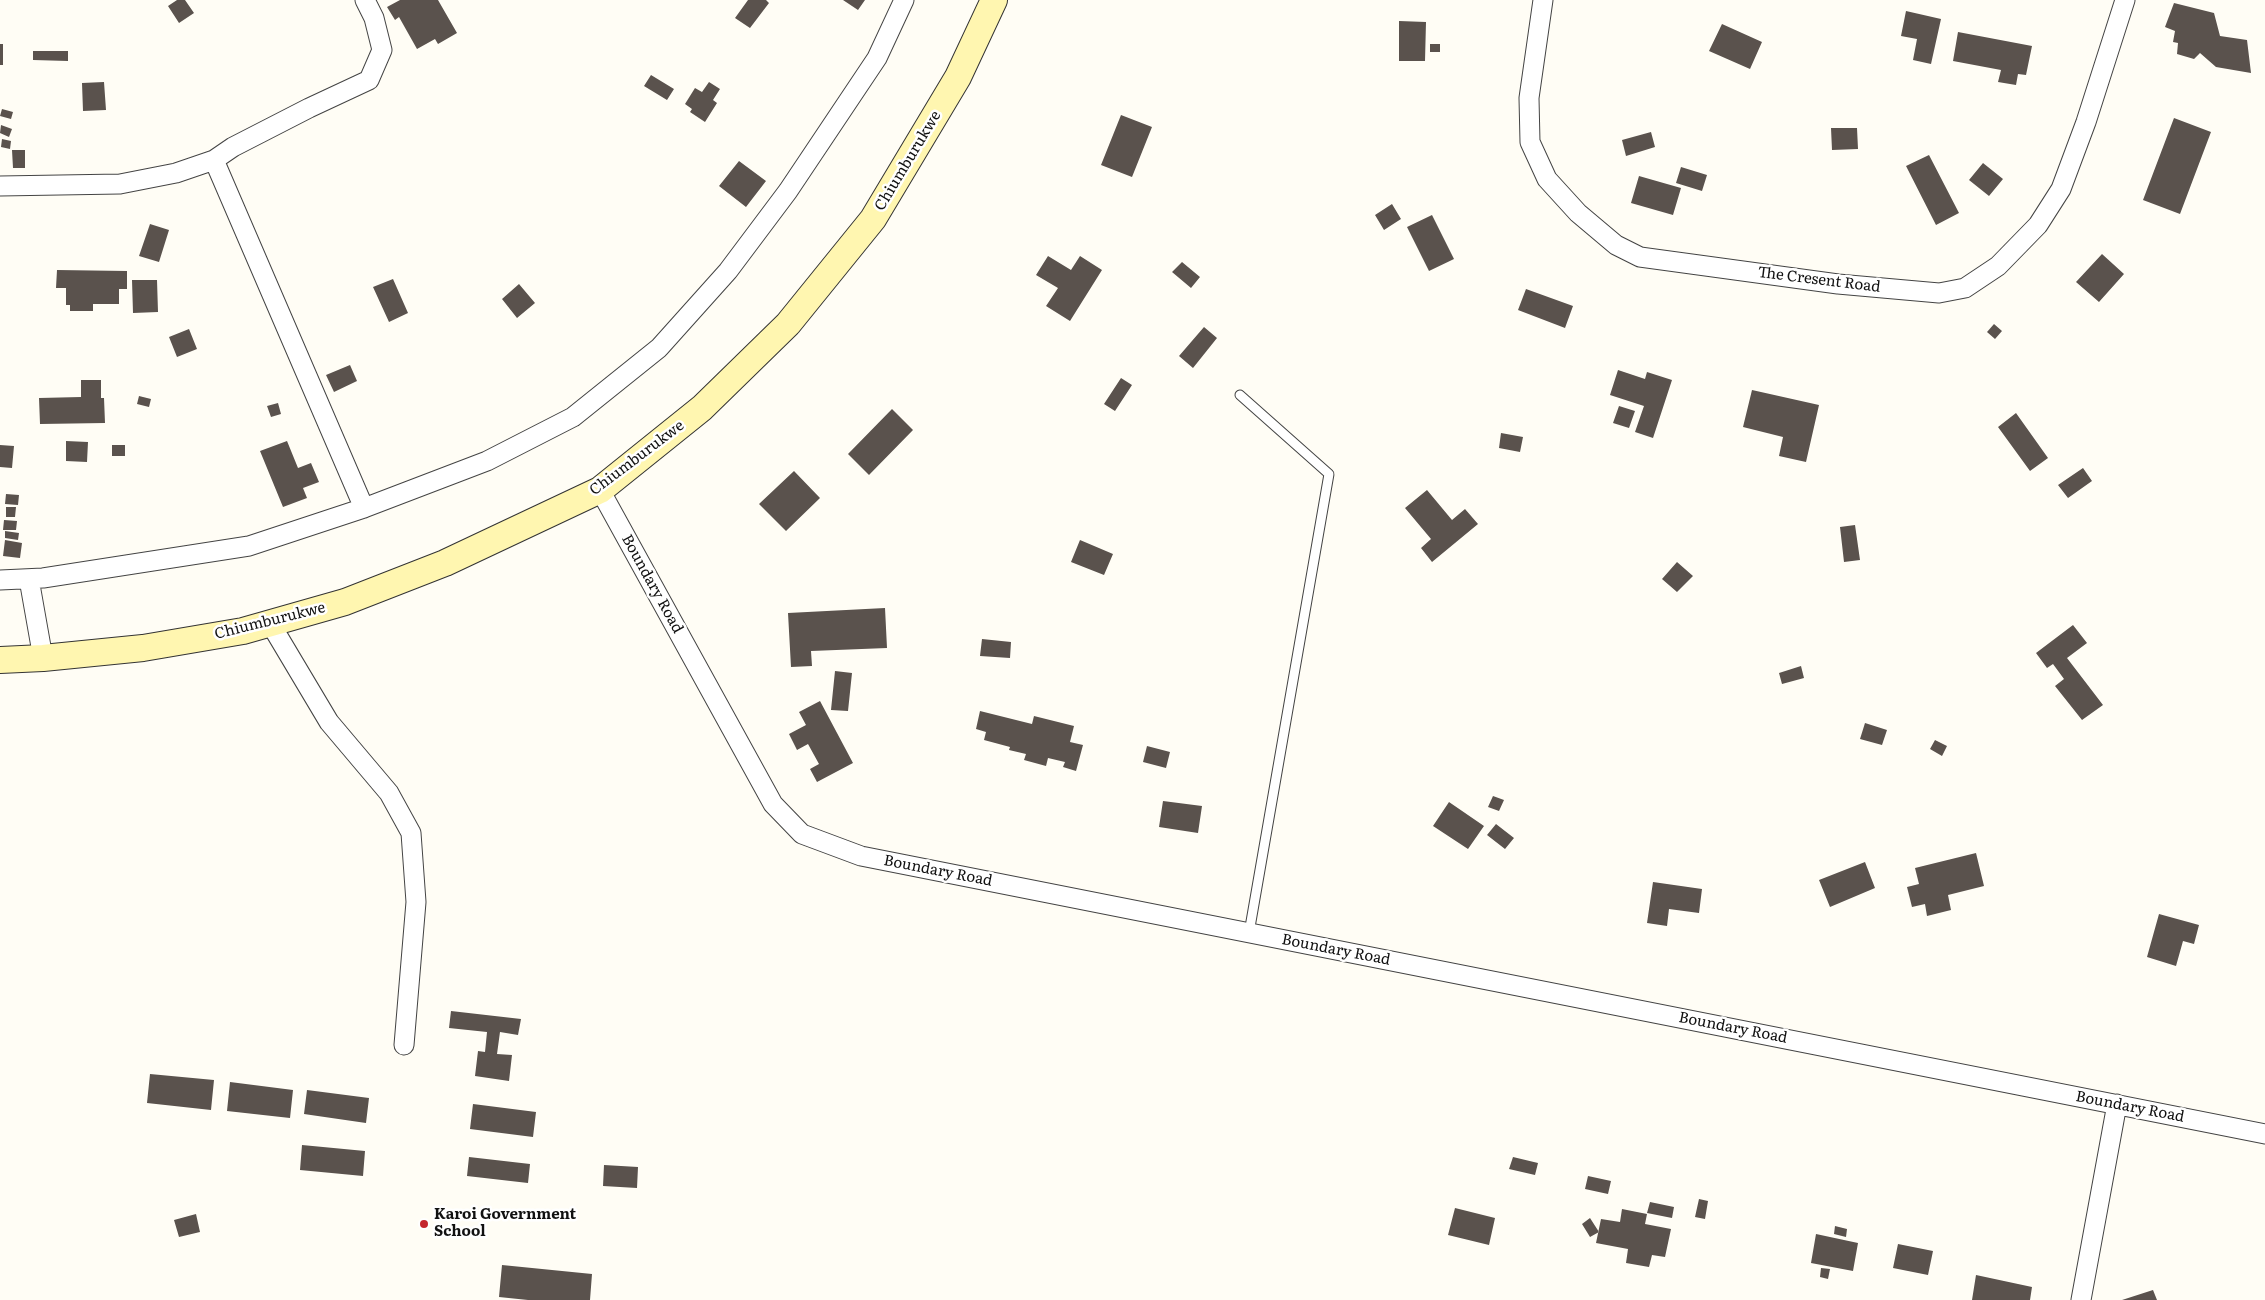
<!DOCTYPE html>
<style>
body{margin:0}
canvas{display:block;background:#fffdf5}
</style>
<canvas width="2265" height="1300"></canvas>
<script>
const c = document.querySelector('canvas').getContext('2d');
c.lineJoin = 'round';
function paint(path, color) { c.fillStyle = color; c.fill(path, 'evenodd'); }
const poly = rows => new Path2D(rows.map(r => 'M' + r).join(''));
function stroke(path, color, width, dash) { c.strokeStyle = color; c.lineWidth = width; c.lineCap = dash ? 'butt' : 'round'; c.setLineDash(dash || []); c.stroke(path); }
function drawText(font, color, halo, rows, align = 'center') {
  c.font = font + ' Literata,serif'; c.lineWidth = 5; c.setLineDash([]); c.textBaseline = 'middle'; c.strokeStyle = halo; c.fillStyle = color; for (const [text, x, y, turn = 0] of rows) {
    c.save(); c.translate(x, y); c.rotate((+turn || 0) * Math.PI / 180); c.textAlign = isNaN(turn) ? turn : align; if (halo) c.strokeText(text, 0, 0); c.fillText(text, 0, 0); c.restore();
  }
}
const building = poly([
 [177,0,185,0,194,13,179,23,168,6],
 [400,0,438,0,457,33,438,44,435,39,417,49,399,17,395,20,387,7],
 [748,0,766,0,769,3,750,28,735,18],
 [843,0,865,0,858,10],
 [2174,3,2214,13,2220,36,2247,40,2251,73,2216,67,2200,53,2194,59,2177,54,2178,43,2173,42,2175,31,2165,27],
 [1906,11,1941,19,1931,64,1913,60,1917,39,1901,36],
 [1399,21,1426,22,1425,61,1399,61],
 [1722,24,1762,42,1750,69,1709,51],
 [1958,32,2032,46,2026,75,2018,74,2016,85,1998,82,2001,70,1953,61],
 [0,44,3,44,3,65,0,65],
 [1430,44,1440,44,1440,52,1430,52],
 [33,51,68,51,68,61,33,60],
 [651,75,674,89,667,100,644,86],
 [104,82,106,110,83,111,82,83],
 [709,82,720,89,713,100,717,103,705,122,690,112,692,109,685,104,695,88,702,92],
 [2,109,13,112,11,119,0,116],
 [1121,115,1152,127,1132,177,1101,165],
 [2174,118,2211,132,2180,214,2143,200],
 [1,125,12,129,9,137,0,133],
 [1831,128,1857,128,1858,149,1832,150],
 [1651,132,1655,147,1626,156,1622,140],
 [2,139,11,141,10,149,1,147],
 [12,150,25,150,25,168,13,168],
 [1929,155,1959,213,1936,225,1906,166],
 [739,161,766,181,746,207,719,186],
 [1983,163,2003,179,1989,196,1969,180],
 [1681,167,1707,175,1702,191,1676,183],
 [1639,176,1681,188,1673,215,1631,203],
 [1392,204,1401,219,1384,230,1375,215],
 [1432,215,1454,259,1429,271,1407,227],
 [150,224,169,230,159,262,139,256],
 [2102,254,2124,274,2099,302,2076,282],
 [1048,256,1071,270,1080,256,1102,270,1070,321,1046,306,1058,288,1036,275],
 [1182,262,1200,277,1191,288,1172,272],
 [57,270,127,271,127,289,119,289,119,304,93,304,93,311,70,311,70,305,66,305,66,288,56,288],
 [393,279,408,313,389,322,373,287],
 [132,280,157,280,158,312,133,313],
 [519,284,535,303,517,318,502,299],
 [1526,289,1573,306,1565,328,1518,310],
 [1994,324,2002,331,1995,339,1987,332],
 [1204,327,1217,338,1193,368,1179,356],
 [189,329,197,349,177,357,169,337],
 [350,365,357,381,334,392,326,375],
 [1618,370,1645,379,1647,372,1672,380,1653,438,1635,432,1644,406,1610,395],
 [1121,378,1132,385,1115,411,1104,404],
 [81,380,101,380,101,398,104,398,105,423,40,424,39,398,81,397],
 [1752,390,1819,405,1806,462,1779,456,1783,437,1743,427],
 [139,396,151,399,149,407,137,404],
 [278,403,281,414,271,417,267,406],
 [1619,406,1635,411,1629,428,1613,423],
 [892,409,913,430,869,475,848,454],
 [2016,413,2048,458,2030,471,1998,427],
 [1501,433,1523,437,1520,452,1499,448],
 [66,441,88,442,87,462,66,461],
 [287,441,298,468,311,463,319,482,303,488,307,498,283,507,260,451],
 [0,445,14,446,12,468,0,467],
 [112,445,125,445,125,456,112,456],
 [2083,468,2092,481,2068,498,2058,485],
 [794,471,820,498,786,531,759,504],
 [1427,490,1452,520,1465,509,1478,524,1432,562,1421,548,1431,539,1405,508],
 [6,494,19,495,18,505,5,504],
 [6,507,16,507,15,517,6,517],
 [4,520,17,521,16,530,3,530],
 [1855,525,1860,560,1844,562,1840,527],
 [5,531,19,533,18,540,5,538],
 [5,540,22,543,20,558,3,556],
 [1080,540,1113,554,1104,575,1071,562],
 [1677,562,1693,576,1677,592,1662,579],
 [885,608,887,648,811,651,812,666,791,667,788,613],
 [2073,625,2087,643,2067,658,2103,705,2082,720,2055,686,2064,679,2053,664,2047,668,2036,653],
 [982,639,1011,642,1010,658,980,656],
 [1801,666,1804,678,1782,684,1779,673],
 [835,671,852,673,848,711,831,710],
 [820,701,853,763,817,782,810,769,819,764,808,744,797,750,789,734,806,725,799,712],
 [980,711,1032,724,1034,716,1074,726,1070,742,1083,745,1076,771,1063,767,1065,762,1048,758,1046,766,1024,760,1026,754,1009,750,1010,747,984,740,986,732,976,729],
 [1865,723,1887,730,1882,745,1860,739],
 [1935,740,1947,746,1942,756,1930,749],
 [1147,746,1170,752,1166,768,1143,762],
 [1493,796,1504,800,1499,811,1488,807],
 [1163,801,1202,806,1198,833,1159,827],
 [1449,802,1484,826,1468,849,1433,826],
 [1496,824,1514,838,1505,849,1487,835],
 [1976,853,1984,886,1948,895,1951,910,1927,916,1925,904,1912,907,1907,887,1919,884,1915,868],
 [1865,862,1875,888,1830,907,1819,880],
 [1653,882,1702,889,1699,913,1669,909,1667,926,1647,923],
 [2159,914,2199,925,2194,944,2183,941,2176,966,2147,957],
 [451,1011,521,1019,518,1035,500,1032,497,1054,512,1055,509,1081,475,1076,478,1051,485,1052,487,1032,449,1028],
 [150,1074,214,1080,211,1110,147,1103],
 [230,1082,293,1090,290,1118,227,1111],
 [307,1090,369,1098,366,1123,304,1114],
 [473,1104,536,1112,533,1137,470,1129],
 [302,1145,365,1151,363,1176,300,1170],
 [469,1157,530,1164,528,1183,467,1176],
 [1513,1157,1538,1163,1535,1175,1509,1169],
 [604,1165,638,1167,637,1188,603,1186],
 [1588,1176,1611,1181,1608,1194,1585,1189],
 [1699,1199,1708,1201,1705,1219,1695,1217],
 [1650,1202,1674,1207,1672,1218,1647,1213],
 [1455,1208,1495,1218,1489,1245,1448,1235],
 [1622,1209,1647,1214,1645,1224,1671,1229,1665,1257,1652,1255,1649,1267,1626,1263,1628,1249,1596,1243,1601,1219,1620,1222],
 [196,1214,200,1232,179,1237,174,1220],
 [1590,1218,1599,1232,1590,1237,1582,1224],
 [1835,1226,1847,1229,1846,1237,1834,1234],
 [1816,1234,1858,1243,1853,1271,1811,1263],
 [1898,1244,1933,1251,1928,1275,1893,1268],
 [502,1265,592,1274,590,1300,528,1300,499,1297],
 [1821,1268,1830,1269,1828,1279,1820,1277],
 [1976,1275,2032,1287,2030,1300,1972,1300],
 [2153,1290,2157,1300,2122,1300]
]);
const lane = poly([
 [1240,395,1329,474,1249,933]
]);
const street = poly([
 [1543,0,1529,98,1530,142,1547,179,1578,213,1616,245,1640,257,1838,284,1939,293,1965,288,1998,266,2038,225,2061,189,2086,122,2125,0],
 [214,160,364,508],
 [0,186,120,184,176,173,214,160,233,147,309,108,369,80,382,50,374,18,365,0],
 [600,490,773,804,802,834,861,856,2265,1134],
 [29,579,43,658],
 [0,580,43,578,249,546,364,508,487,461,573,417,659,348,728,271,788,191,877,58,904,0],
 [270,623,329,722,389,793,411,833,416,902,404,1045],
 [2081,1300,2117,1104]
]);
const secondary = poly([
 [0,660,43,658,143,648,243,631,345,602,445,563,600,490,702,408,788,324,873,219,958,77,994,0]
]);
const markers = [
 [424,1224,5,"#c4262e"]
];
const streetNames = [
 ["Chiumburukwe",908,161,-59],
 ["The Cresent Road",1819,280,7],
 ["Chiumburukwe",637,458,-37],
 ["Boundary Road",652,584,61],
 ["Chiumburukwe",270,621,-14],
 ["Boundary Road",938,871,11],
 ["Boundary Road",1336,950,11],
 ["Boundary Road",1733,1028,11],
 ["Boundary Road",2130,1107,11]
];
const poiNames = [
 ["Karoi Government",434,1215],
 ["School",434,1232]
];
paint(building, '#5a524d');
stroke(lane, '#444', 11);
stroke(street, '#444', 21);
stroke(secondary, '#333', 28);
stroke(lane, '#fff', 9);
stroke(street, '#fff', 19);
stroke(secondary, '#fff6b0', 26);
for (const [x, y, r, color] of markers) { const dot = new Path2D(); dot.arc(x, y, r, 0, 2 * Math.PI); c.fillStyle = color; c.fill(dot); stroke(dot, '#fff', 2); }
drawText('15px', '#111', '#fff', streetNames);
drawText('bold 15px', '#111', '#fff', poiNames, 'left');
</script>
